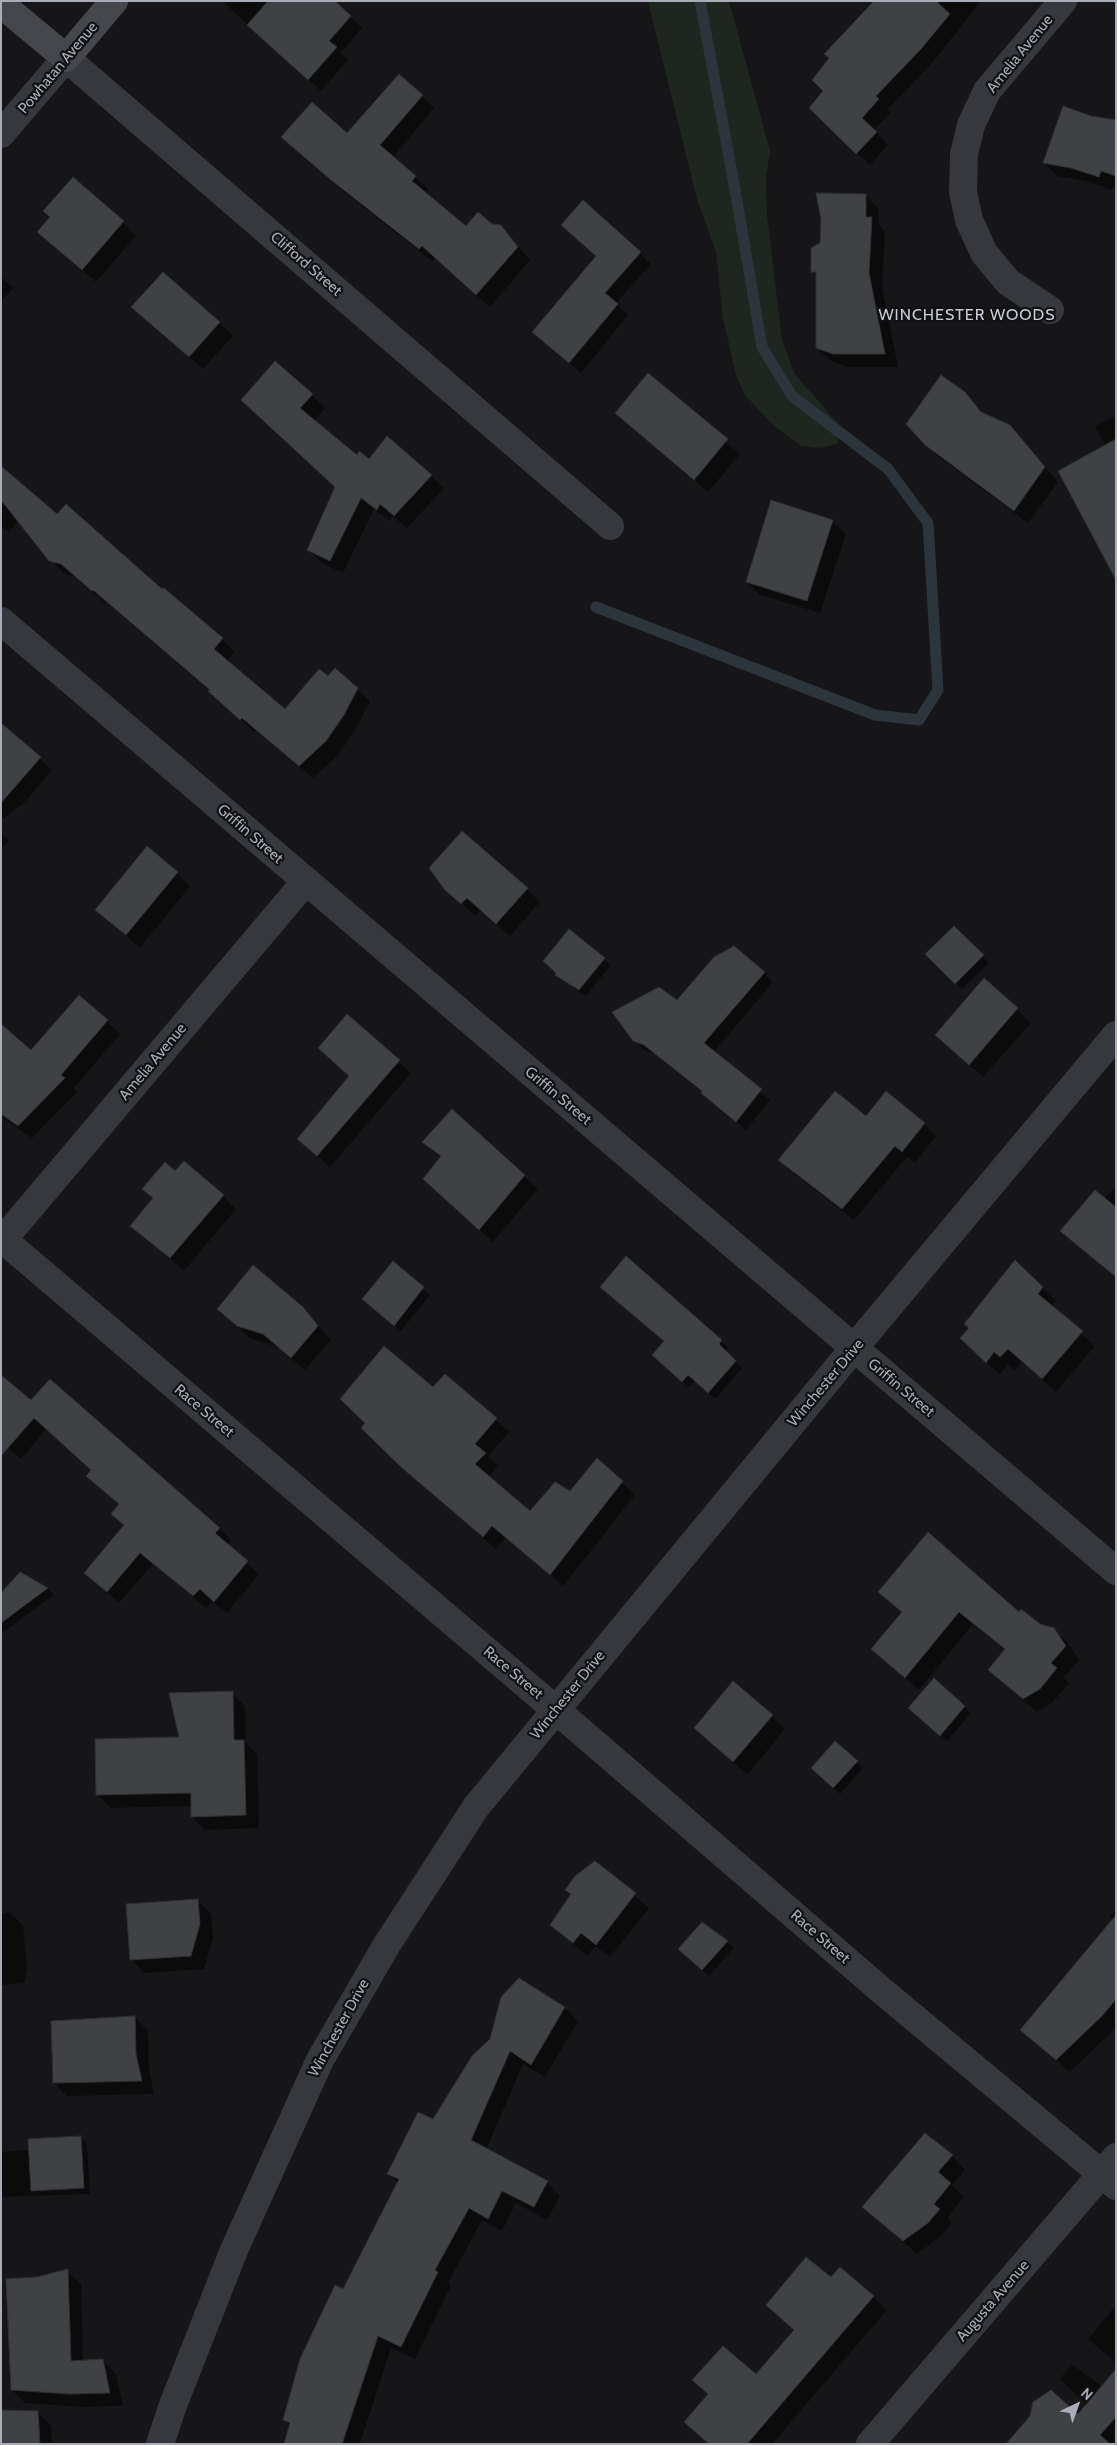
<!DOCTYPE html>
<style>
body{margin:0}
#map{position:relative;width:1117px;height:2445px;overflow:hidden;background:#161618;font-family:Cabin,sans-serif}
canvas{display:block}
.frame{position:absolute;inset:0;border:2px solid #a8adb8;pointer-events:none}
.north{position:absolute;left:1052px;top:2380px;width:50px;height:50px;-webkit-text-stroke:4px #111113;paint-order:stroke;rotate:42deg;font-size:14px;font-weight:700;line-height:20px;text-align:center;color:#a8adb8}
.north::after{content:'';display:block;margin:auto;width:18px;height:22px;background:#a8adb8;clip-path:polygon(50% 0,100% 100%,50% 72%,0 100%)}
</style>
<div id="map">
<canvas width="1117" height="2445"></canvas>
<div class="frame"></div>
<div class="north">N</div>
</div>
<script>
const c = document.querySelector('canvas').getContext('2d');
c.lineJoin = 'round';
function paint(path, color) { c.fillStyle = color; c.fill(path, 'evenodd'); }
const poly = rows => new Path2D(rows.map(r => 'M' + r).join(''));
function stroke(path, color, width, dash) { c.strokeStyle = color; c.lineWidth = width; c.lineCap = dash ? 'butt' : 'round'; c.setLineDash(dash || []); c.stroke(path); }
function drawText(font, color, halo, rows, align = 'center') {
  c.font = font + ' Cabin,sans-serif'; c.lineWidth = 4.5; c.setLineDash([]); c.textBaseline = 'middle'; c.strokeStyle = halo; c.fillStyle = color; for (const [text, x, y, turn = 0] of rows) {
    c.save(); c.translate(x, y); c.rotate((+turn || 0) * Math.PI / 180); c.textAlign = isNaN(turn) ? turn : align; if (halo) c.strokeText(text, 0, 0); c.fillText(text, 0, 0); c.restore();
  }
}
const green = poly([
 [648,1,729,1,770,151,766,177,767,215,782,340,794,373,840,426,837,444,820,448,801,446,771,423,745,395,736,376,723,317,716,252,697,199]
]);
const shadow = poly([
 [222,1,334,1,362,28,341,53,348,60,321,91],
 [874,1,981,1,933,62,888,109,891,112,874,130,888,145,870,165,823,121,825,91,863,15],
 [422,96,434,108,393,157,428,189,425,193,466,227,501,226,530,260,490,307,435,258,432,261,345,193,296,149,347,135],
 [1091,118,1116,121,1116,184,1112,190,1086,181,1057,176,1044,163],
 [865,195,878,208,879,225,885,232,882,287,898,367,847,367,831,361,817,348,817,276,812,271,821,244],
 [123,222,136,236,96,282,39,232],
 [640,253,651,264,616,303,628,315,581,373,533,332],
 [1,277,13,288,1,301],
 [146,320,219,322,233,336,203,369],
 [648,375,740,454,708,492,617,413],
 [964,393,985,415,1009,426,1058,482,1028,523,940,458,926,444],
 [312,395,325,408,314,421,357,457,431,476,444,488,407,528,393,516,390,521,374,509,343,573,322,563,309,550,337,487,242,400],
 [1116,416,1116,530,1106,446,1095,426],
 [1,467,57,516,163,591,222,639,235,652,227,661,285,711,328,678,357,689,370,701,356,728,339,754,313,778,256,730,254,732,210,691,106,602,105,603,75,577,63,573,19,520,9,532,1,526],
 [832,521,846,534,820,613,760,595,747,582],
 [1,725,52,770,22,805,3,818,1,817],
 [1,833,9,841,1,850],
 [177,873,190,886,140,948,97,909],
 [446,889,527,889,540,902,510,936,481,910,475,916],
 [954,927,989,963,962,989,927,954],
 [569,931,611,965,586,996,556,974],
 [764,973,773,982,714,1052,770,1100,746,1130,703,1093,655,1054,644,1050,634,1040,677,1002],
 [984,980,1031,1023,983,1077,950,1048],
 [348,1016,411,1073,330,1167,311,1151,350,1077],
 [107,1021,120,1034,74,1088,77,1092,32,1138,1,1117,1,1026,31,1052],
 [867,1118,924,1124,936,1136,915,1163,907,1157,854,1220,792,1172,780,1160],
 [423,1142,524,1176,538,1189,493,1242,438,1192,441,1158],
 [175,1173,223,1196,236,1209,184,1271,132,1225,154,1199,144,1189],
 [1116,1186,1116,1278,1062,1231,1104,1199],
 [626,1257,721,1341,728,1347,725,1351,742,1368,715,1399,695,1381,689,1387,660,1361,665,1341],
 [393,1263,430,1295,401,1331,370,1305],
 [1042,1288,1056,1301,1052,1307,1095,1346,1056,1392,1022,1362,1014,1370,1008,1364,1000,1375,962,1338],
 [302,1308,331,1340,305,1370,278,1347,251,1339,218,1309],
 [445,1376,509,1432,488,1456,498,1466,488,1477,530,1513,570,1493,597,1460,635,1495,563,1586,506,1537,496,1549,416,1480,376,1441],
 [31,1402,219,1528,231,1540,227,1545,259,1574,227,1613,212,1601,206,1608,153,1564,119,1603,86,1573,125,1526,113,1514,120,1505,100,1488,92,1471,46,1429,21,1459,6,1446],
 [20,1573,48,1589,54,1595,1,1634,1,1595],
 [880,1592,1019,1614,1039,1626,1054,1630,1068,1643,1079,1660,1064,1677,1069,1683,1053,1702,1037,1712,989,1670,1006,1651,973,1624,919,1690,872,1649,903,1613],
 [934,1680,971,1713,947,1741,916,1714],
 [232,1693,245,1706,246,1743,257,1754,259,1828,205,1830,192,1817,192,1806,111,1808,97,1794,180,1738],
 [772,1716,785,1729,747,1775,695,1728],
 [857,1762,863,1768,840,1794,819,1775],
 [595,1863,649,1908,610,1957,595,1946,587,1956,552,1925,572,1895,566,1890],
 [198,1901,211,1914,213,1938,204,1969,144,1973,131,1959],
 [1116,1910,1116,2028,1070,2072,1022,2030,1113,1920,1110,1917],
 [10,1912,23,1926,27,1968,24,1983,1,1985,1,1914],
 [727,1942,734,1948,709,1976,686,1956],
 [519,1980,565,2008,578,2021,545,2077,523,2064,486,2150,547,2182,560,2196,547,2220,516,2203,502,2231,482,2220,448,2283,451,2286,415,2359,391,2348,360,2444,285,2444,291,2426,284,2420,343,2291,398,2183,388,2173,433,2121,491,2040],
 [135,2017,148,2031,149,2069,154,2094,67,2096,54,2083],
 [81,2137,87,2144,90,2194,1,2197,1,2152,30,2150],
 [952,2156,965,2170,952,2185,964,2197,947,2218,952,2223,941,2236,917,2254,864,2207],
 [67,2271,81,2284,83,2361,103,2361,116,2374,123,2406,83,2407,25,2403,12,2390,37,2278],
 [831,2279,873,2297,887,2310,772,2444,709,2444,686,2422,709,2395,756,2376,795,2331,767,2305],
 [1116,2305,1116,2363,1088,2339],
 [1071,2364,1116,2396,1116,2444,1024,2444,1078,2416,1087,2405,1060,2379],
 [38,2412,51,2426,52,2444,1,2444]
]);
const stream = poly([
 [596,607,875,715,919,720,938,690,928,523,888,469,792,396,762,347,734,184,700,1]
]);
const building = poly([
 [268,1,335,1,351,16,329,41,337,47,308,80,247,25,268,1],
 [874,1,936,1,950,14,921,49,876,96,879,99,862,118,877,132,856,154,809,108,823,91,812,80,829,58,824,54,874,1],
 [399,74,423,95,380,145,416,176,412,181,466,226,478,212,492,224,501,225,518,247,476,295,422,246,419,249,331,180,281,137,312,102,347,133,399,74],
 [1063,106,1091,116,1116,120,1116,176,1101,171,1099,177,1071,168,1043,163,1063,106],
 [73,177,124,221,82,270,37,232,50,217,43,211,73,177],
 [816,193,866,194,866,217,872,217,869,273,885,354,833,354,816,348,816,272,811,272,811,248,820,243,821,219,816,193],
 [583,200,641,252,605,293,618,304,569,363,532,332,596,256,561,225,583,200],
 [163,272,220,322,189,357,131,307,163,272],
 [275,361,313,394,300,408,357,455,359,451,369,459,387,436,432,475,394,516,380,504,377,510,361,498,330,561,307,550,335,487,241,400,275,361],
 [648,373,728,439,694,480,615,413,648,373],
 [941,375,965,392,981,412,1010,425,1045,467,1014,511,925,445,906,424,941,375],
 [1116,439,1116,580,1058,471,1116,439],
 [1,466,57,514,66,504,162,589,164,588,223,638,214,649,285,709,319,669,328,676,335,668,358,688,344,715,326,741,299,766,242,718,240,720,208,691,210,690,93,590,92,591,61,564,49,561,1,500,1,466],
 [771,500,833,520,807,601,746,582,771,500],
 [1,723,41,757,1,803,1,723],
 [462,831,528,888,496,924,467,898,461,904,445,890,429,868,462,831],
 [147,846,178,872,126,935,95,910,147,846],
 [954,926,984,955,955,984,925,954,954,926],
 [569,929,605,958,579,990,555,975,556,973,543,961,569,929],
 [734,946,765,972,704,1043,762,1089,736,1122,701,1093,702,1091,644,1045,633,1041,612,1012,659,987,677,1000,714,957,734,946],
 [984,978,1018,1008,969,1065,935,1035,984,978],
 [79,995,108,1020,61,1075,65,1078,18,1126,1,1114,1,1024,31,1050,79,995],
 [347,1014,400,1060,317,1156,297,1139,349,1076,318,1048,347,1014],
 [835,1091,866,1116,886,1091,925,1123,902,1152,895,1146,842,1209,778,1160,835,1091],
 [452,1109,525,1175,479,1230,423,1179,441,1156,422,1142,452,1109],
 [184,1161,224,1195,170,1258,130,1226,153,1198,142,1189,165,1162,175,1171,184,1161],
 [1095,1190,1116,1207,1116,1277,1060,1231,1095,1190],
 [626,1256,722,1340,719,1344,736,1361,708,1393,688,1375,682,1382,652,1355,664,1341,600,1287,626,1256],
 [1015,1260,1043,1287,1038,1294,1083,1331,1042,1379,1008,1349,1000,1357,994,1352,986,1363,960,1338,969,1328,964,1324,1015,1260],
 [393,1261,424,1287,394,1326,362,1299,393,1261],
 [253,1265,303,1307,318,1326,291,1358,263,1334,237,1326,217,1309,253,1265],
 [384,1346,433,1387,445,1374,497,1418,475,1444,486,1453,475,1464,530,1511,555,1482,570,1491,597,1458,623,1481,550,1575,492,1526,483,1537,401,1467,361,1428,365,1423,340,1399,384,1346],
 [1,1375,31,1400,50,1379,220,1528,215,1533,248,1561,214,1602,200,1589,193,1596,140,1553,107,1592,84,1573,124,1525,111,1514,119,1504,86,1476,91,1470,34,1418,1,1456,1,1375],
 [928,1532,1019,1612,1021,1609,1040,1624,1054,1628,1066,1646,1051,1663,1057,1668,1040,1689,1023,1699,988,1670,1005,1649,959,1612,905,1678,871,1649,902,1612,878,1592,928,1532],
 [20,1572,48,1588,1,1623,1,1593,20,1572],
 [934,1678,965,1706,940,1736,908,1708,934,1678],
 [733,1681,773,1715,733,1762,694,1728,733,1681],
 [233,1691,234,1740,244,1740,246,1815,191,1817,191,1793,96,1795,95,1739,179,1737,169,1693,233,1691],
 [835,1741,858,1761,833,1788,811,1768,835,1741],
 [595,1861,636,1893,596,1945,581,1933,573,1943,550,1925,571,1894,565,1890,575,1876,595,1861],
 [198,1899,200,1924,191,1956,130,1960,126,1904,198,1899],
 [1116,1915,1116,1999,1103,2015,1056,2060,1020,2030,1116,1915],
 [702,1922,728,1941,702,1970,678,1949,702,1922],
 [519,1978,565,2007,531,2065,510,2051,471,2140,548,2181,534,2207,502,2191,488,2219,469,2208,435,2270,438,2272,401,2347,378,2336,342,2444,284,2444,290,2423,283,2420,300,2359,335,2285,343,2289,399,2179,387,2174,418,2112,433,2119,472,2056,490,2039,501,1997,519,1978],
 [135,2016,136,2054,142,2081,53,2083,51,2021,135,2016],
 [925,2133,953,2155,938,2172,951,2183,934,2204,940,2209,928,2223,903,2241,862,2207,925,2133],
 [81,2136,84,2188,31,2191,28,2139,81,2136],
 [806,2257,831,2277,840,2267,874,2296,747,2444,709,2444,684,2422,708,2394,692,2380,723,2346,756,2374,794,2330,766,2305,806,2257],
 [68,2269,71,2361,103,2359,110,2393,69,2394,11,2390,6,2279,37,2277,68,2269],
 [1116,2369,1116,2417,1100,2435,1110,2444,1006,2444,1030,2416,1033,2402,1051,2390,1078,2414,1116,2369],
 [1,2410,38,2411,40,2444,1,2444,1,2410]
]);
const street = poly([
 [1,134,66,58,610,526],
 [1050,310,1008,282,984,253,969,220,963,192,964,154,971,125,987,91,1063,1],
 [1,621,1116,1571],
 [1,1238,556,1710,881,1990,1116,2186],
 [1,1242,306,881],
 [160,2444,173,2405,234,2250,320,2060,386,1946,476,1807,854,1348,1116,1035],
 [870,2444,1116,2157]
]);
const secondary = poly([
 [1,4,66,58,114,1]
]);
const streetNames = [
 ["Amelia Avenue",1020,54,-51],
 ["Powhatan Avenue",58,68,-50],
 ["Clifford Street",306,264,41],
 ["Griffin Street",250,834,41],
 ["Amelia Avenue",153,1062,-50],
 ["Griffin Street",558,1096,40],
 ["Winchester Drive",826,1383,-50],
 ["Griffin Street",901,1388,40],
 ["Race Street",204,1411,40],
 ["Race Street",513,1673,40],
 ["Winchester Drive",568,1695,-51],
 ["Race Street",820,1937,41],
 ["Winchester Drive",339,2028,-61],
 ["Augusta Avenue",993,2301,-49]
];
const neighbourhoodNames = [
 ["WINCHESTER WOODS",967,315]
];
paint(green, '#1e261f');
paint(shadow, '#0007');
stroke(stream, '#2c353c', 11);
paint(building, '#404145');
stroke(building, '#303034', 1);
stroke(street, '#37383d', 28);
stroke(secondary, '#45474d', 28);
drawText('15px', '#a8adb8', '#111113', streetNames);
c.letterSpacing = '1px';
drawText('16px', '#c9ccd4', '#111113', neighbourhoodNames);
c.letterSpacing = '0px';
</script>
